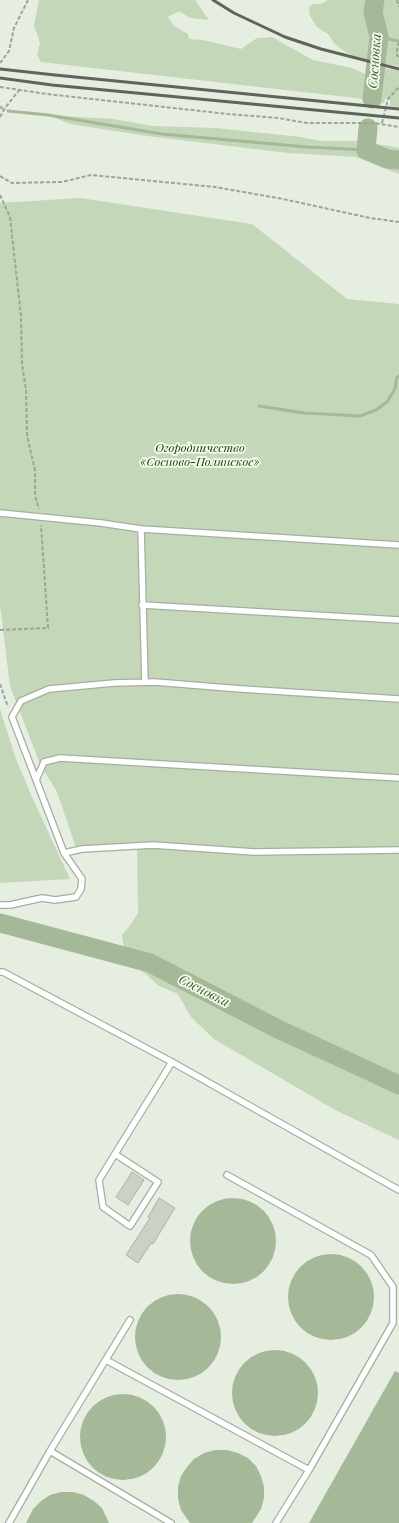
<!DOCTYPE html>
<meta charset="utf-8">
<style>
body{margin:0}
canvas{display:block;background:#e5eee0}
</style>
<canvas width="399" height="1523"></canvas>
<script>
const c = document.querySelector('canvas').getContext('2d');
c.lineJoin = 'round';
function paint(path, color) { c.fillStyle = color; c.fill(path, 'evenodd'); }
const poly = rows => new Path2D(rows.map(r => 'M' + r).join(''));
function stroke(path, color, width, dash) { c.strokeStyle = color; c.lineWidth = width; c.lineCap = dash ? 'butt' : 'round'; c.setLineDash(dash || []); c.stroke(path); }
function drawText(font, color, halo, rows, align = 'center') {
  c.font = font + ' "Playfair Display",serif'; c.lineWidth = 3.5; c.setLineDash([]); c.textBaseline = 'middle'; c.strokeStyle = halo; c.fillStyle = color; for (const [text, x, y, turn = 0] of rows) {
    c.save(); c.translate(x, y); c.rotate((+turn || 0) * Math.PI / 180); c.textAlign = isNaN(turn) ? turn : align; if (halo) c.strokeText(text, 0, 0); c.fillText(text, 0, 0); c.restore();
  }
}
const green = poly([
 [39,0,195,0,209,20,190,18,179,11,168,17,174,26,188,34,189,39,203,40,241,49,257,38,272,37,313,60,352,68,365,74,364,99,41,62,37,54,40,43,34,25],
 [328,0,372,0,371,11,377,37,374,61,351,55,341,49,334,43,328,34,317,27,310,16,309,7,313,4,321,4],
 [378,0,399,0,399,67,384,63,387,58,382,52,384,32,378,11],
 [378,67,399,71,399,107,390,106,390,101,387,98,385,99,384,103,375,105],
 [48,115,113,119,153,126,216,128,301,137,320,141,357,141,389,146,399,148,399,174,356,157,288,153,147,136,70,124],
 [80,198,252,224,347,299,399,304,399,1140,337,1111,214,1039,191,1017,178,994,159,986,125,956,122,935,132,923,138,913,137,847,76,848,57,792,40,764,10,686,0,605,0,203],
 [0,709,16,759,32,797,70,879,0,883]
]);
const water = poly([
 '190 1241a43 43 0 1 1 86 0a43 43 0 1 1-86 0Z',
 '288 1297a43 43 0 1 1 86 0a43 43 0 1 1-86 0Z',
 '135 1337a43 43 0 1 1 86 0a43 43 0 1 1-86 0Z',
 '232 1393a43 43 0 1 1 86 0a43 43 0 1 1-86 0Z',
 [395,1371,399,1373,399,1523,309,1523],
 '80 1437a43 43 0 1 1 86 0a43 43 0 1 1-86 0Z',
 [215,1450,227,1450,238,1453,248,1458,256,1466,261,1476,264,1487,264,1498,261,1509,252,1523,190,1523,181,1510,178,1499,178,1487,181,1476,187,1467,194,1459,204,1453],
 [61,1492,73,1492,84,1495,94,1501,102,1508,109,1523,26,1523,33,1509,41,1501,50,1495]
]);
const stream = poly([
 [379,37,399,41],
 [0,107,2,108],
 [8,111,48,115,162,134,307,147,366,150],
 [259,406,304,413,360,416,376,410,387,402,395,389,397,377,399,376]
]);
const river = poly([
 [372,99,379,37,373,12,375,0],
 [368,128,366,150,387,159,399,160],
 [0,923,150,963,280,1030,399,1085]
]);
const building = poly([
 [132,1172,144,1180,128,1205,116,1197,132,1172],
 [159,1198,175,1208,153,1244,151,1243,138,1263,126,1255,150,1218,148,1217,159,1198]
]);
const path = poly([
 [397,0,399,7],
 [399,42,397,50,397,55,399,58],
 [0,63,9,51,14,28,28,0],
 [0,87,47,94,228,114,278,118,307,123,374,123,399,127],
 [0,117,5,108,20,89],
 [382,123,388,99,399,87],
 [0,176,12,183,62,182,91,175,215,187,283,199,370,218,399,222],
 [0,195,10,217,21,316,22,364,26,390,27,436,35,470,35,496,39,509],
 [0,630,48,628,41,525],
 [0,684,8,707]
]);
const service = poly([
 [0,513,101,523,141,529,399,545],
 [141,529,145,682],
 [142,605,399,620],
 [36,780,44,762,60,758,399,778],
 [64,853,82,849,153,845,254,852,399,850],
 [0,905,10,905,42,898,55,900,76,897,81,889,82,879,64,853,12,717,21,701,49,689,114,683,155,682,241,689,399,699],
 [0,972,3,972,172,1062,399,1190],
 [115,1154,158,1182,130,1226,103,1207,99,1180,115,1154,172,1062],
 [227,1175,371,1255,393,1287,393,1323,309,1470,276,1523],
 [106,1360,309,1470],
 [50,1451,171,1523],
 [9,1523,50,1451,130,1320]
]);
const rail = poly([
 [213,0,234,13,285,37,321,49,399,69],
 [0,69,55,75,399,109],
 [0,78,52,85,399,118]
]);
const parkNames = [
 ["Огородничество",200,448],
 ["«Сосново-Полянское»",200,462]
];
const waterNames = [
 ["Сосновка",375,61,-86],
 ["Сосновка",204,991,27]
];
paint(green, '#c4d7b9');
paint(water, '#a5b998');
stroke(stream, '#a5b998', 3);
stroke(river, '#a5b998', 19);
paint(building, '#c9d2c4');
stroke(building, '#abb3a6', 1);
stroke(service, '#a6aea1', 8);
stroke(path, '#9da499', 2, [4, 2]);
stroke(service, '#fff', 5.5);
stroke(rail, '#5f645c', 3);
drawText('italic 12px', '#1f3806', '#f3fbed', parkNames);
drawText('italic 13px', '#405c2b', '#f3fbed', waterNames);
</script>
